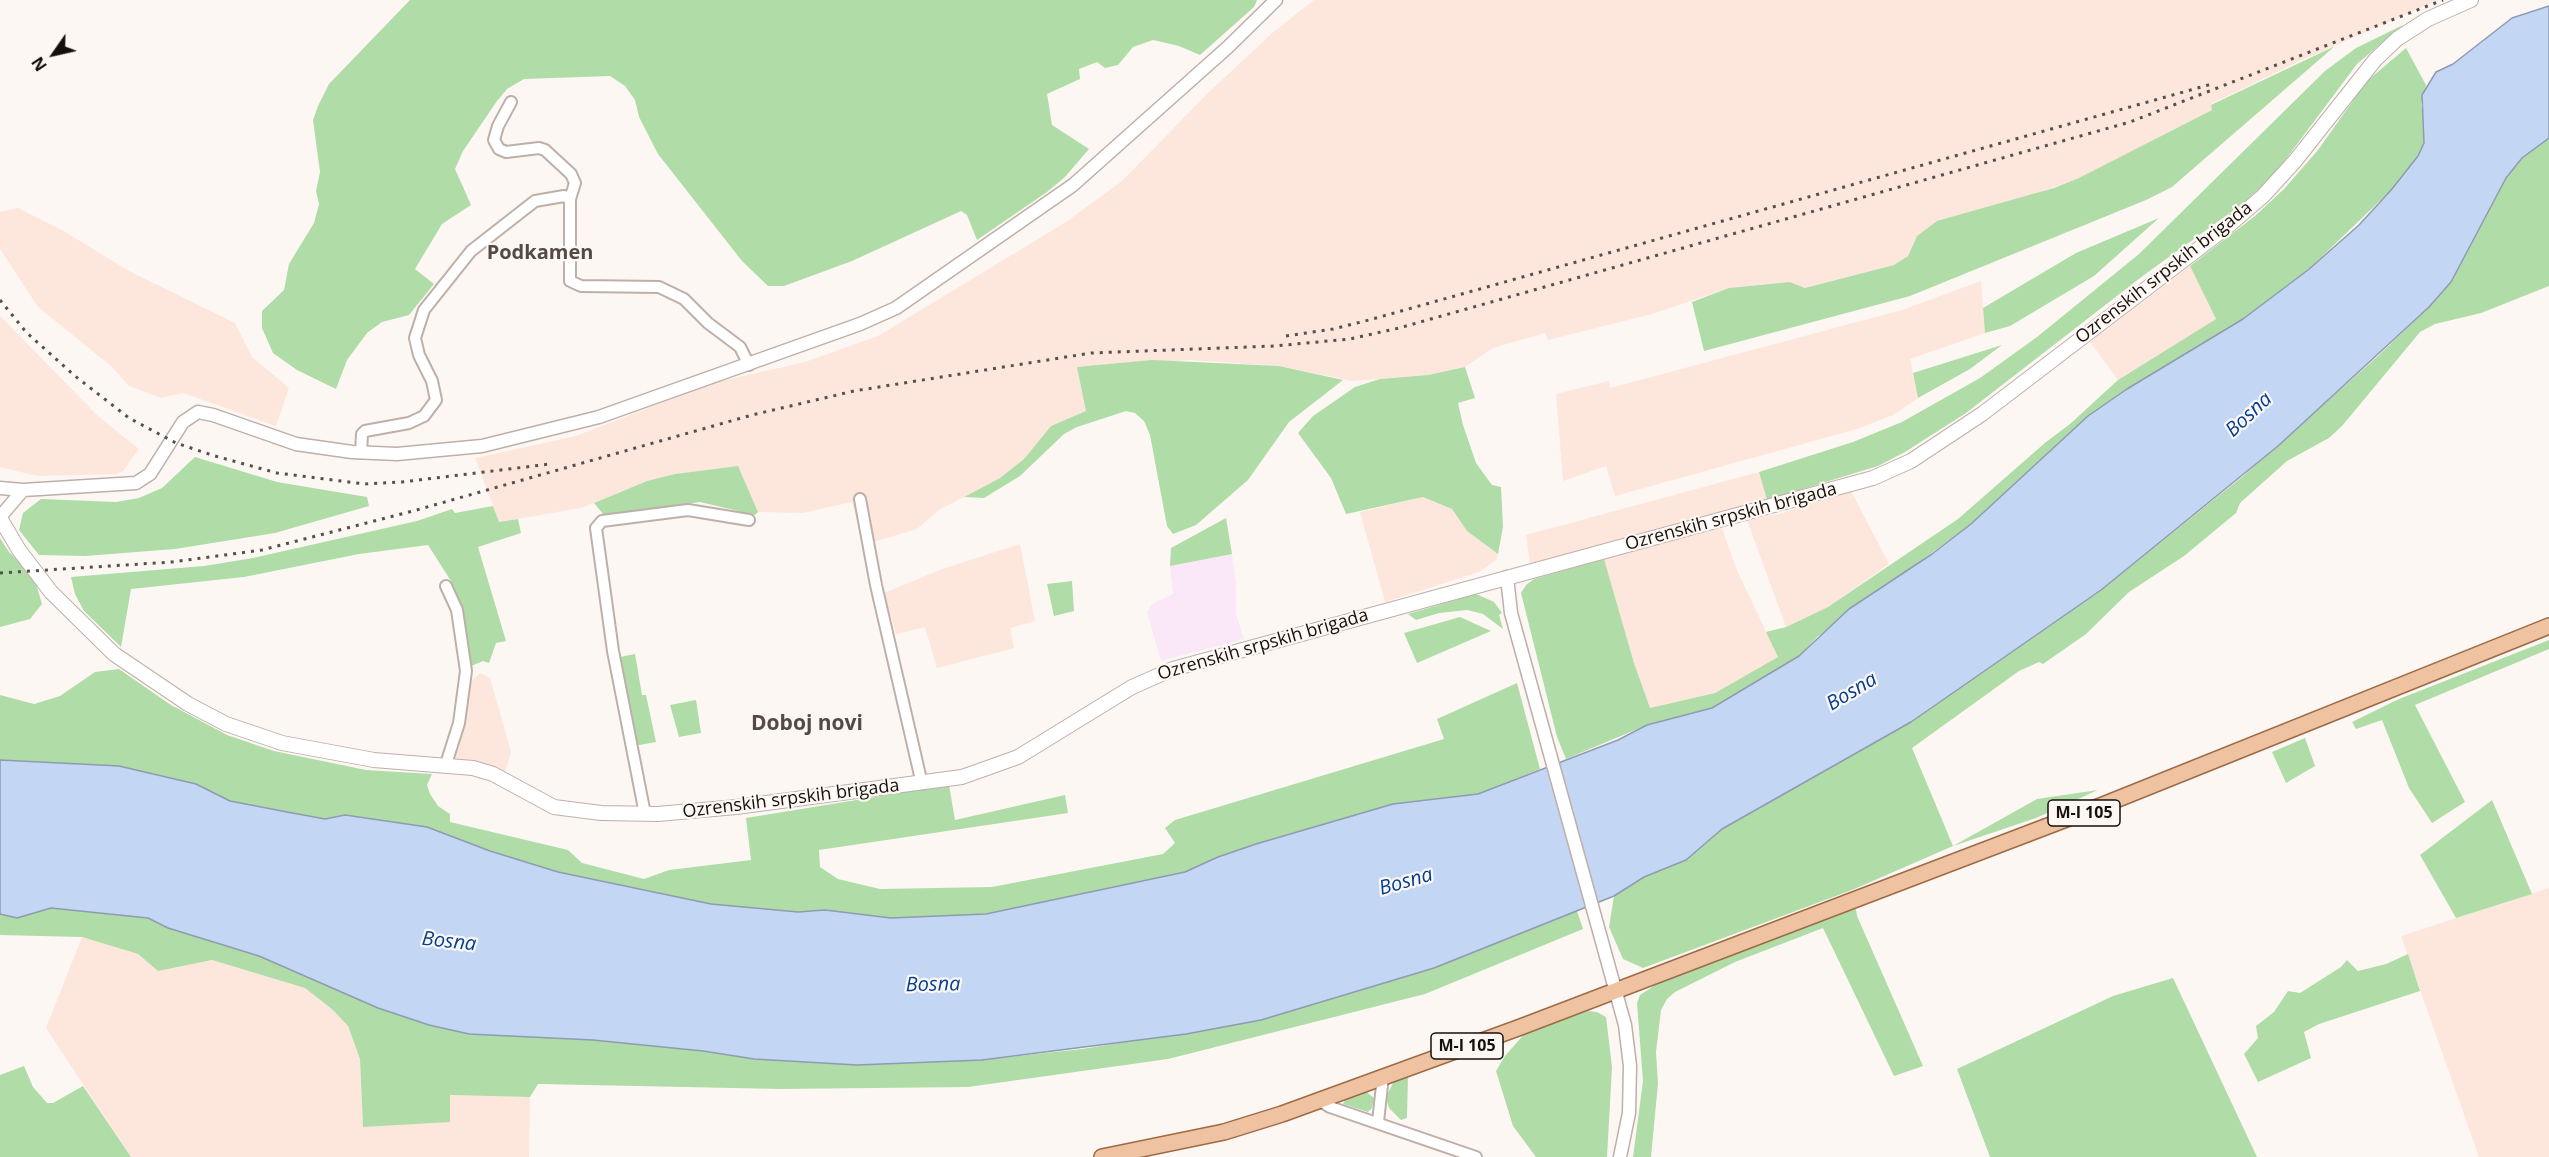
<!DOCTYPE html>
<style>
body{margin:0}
#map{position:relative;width:2549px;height:1157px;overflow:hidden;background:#fdf7f4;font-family:"Open Sans",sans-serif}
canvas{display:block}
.north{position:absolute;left:24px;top:24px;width:60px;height:60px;-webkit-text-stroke:4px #fdf7f4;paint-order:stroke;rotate:236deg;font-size:16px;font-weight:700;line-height:24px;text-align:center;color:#15100e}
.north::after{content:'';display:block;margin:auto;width:21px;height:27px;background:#15100e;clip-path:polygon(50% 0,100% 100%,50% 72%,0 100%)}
</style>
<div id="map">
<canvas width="2549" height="1157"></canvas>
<div class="north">N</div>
</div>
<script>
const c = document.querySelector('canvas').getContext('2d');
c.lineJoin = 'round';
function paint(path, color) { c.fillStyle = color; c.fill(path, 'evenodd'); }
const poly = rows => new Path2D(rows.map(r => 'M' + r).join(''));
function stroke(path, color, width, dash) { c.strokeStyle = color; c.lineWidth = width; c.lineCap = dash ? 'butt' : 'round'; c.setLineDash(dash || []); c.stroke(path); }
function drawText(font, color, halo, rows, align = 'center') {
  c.font = font + ' "Open Sans",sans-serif'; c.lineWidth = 4.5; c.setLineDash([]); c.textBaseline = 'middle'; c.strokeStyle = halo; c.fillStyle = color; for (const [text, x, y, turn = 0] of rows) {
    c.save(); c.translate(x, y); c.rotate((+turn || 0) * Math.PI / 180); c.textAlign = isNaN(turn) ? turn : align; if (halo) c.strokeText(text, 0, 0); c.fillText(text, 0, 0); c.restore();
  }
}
const built = poly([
 [1314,0,2438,0,2300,61,2211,104,2212,110,2080,178,1917,236,1908,256,1894,265,1848,277,1805,288,1790,282,1729,288,1652,314,1548,340,1545,333,1493,348,1465,367,1428,375,1352,381,1279,366,1190,360,1078,367,1087,411,1051,426,1024,459,1000,478,939,510,917,529,863,545,852,502,803,513,758,512,738,466,675,474,647,481,581,508,499,522,475,458,576,436,713,383,805,362,878,336,1066,222,1122,181,1207,94,1271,34],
 [18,208,62,230,129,271,235,323,252,357,289,388,276,426,183,393,161,398,129,386,111,366,38,307,0,249,0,212],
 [2190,266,2216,319,2118,380,2090,342],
 [1981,281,1985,333,1910,359,1918,398,1893,415,1857,429,1615,496,1606,466,1563,481,1556,394,1609,381,1610,388,1902,310],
 [0,316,98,416,139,449,123,471,117,474,37,476,0,467],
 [1759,472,1767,500,1530,564,1526,535],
 [1851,491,1889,564,1828,607,1786,627,1747,520,1779,514],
 [1423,497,1452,509,1467,531,1498,554,1496,560,1479,572,1385,602,1360,512],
 [1722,528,1736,568,1778,657,1715,693,1650,708,1634,663,1604,559],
 [1020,544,1035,621,1010,628,1014,648,937,668,925,627,896,634,884,593,942,569],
 [480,673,490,678,511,752,505,773,475,761,454,758,470,682],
 [2549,888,2549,1157,2479,1157,2401,936],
 [82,937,138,954,158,971,212,960,305,988,333,1010,348,1026,360,1059,363,1127,450,1095,530,1097,529,1157,131,1157,46,1028]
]);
const education = poly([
 [1232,554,1236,582,1236,614,1244,639,1161,661,1147,612,1152,604,1173,594,1170,566]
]);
const green = poly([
 [410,0,1257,0,1254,7,1200,55,1179,46,1153,40,1133,47,1118,65,1105,68,1097,62,1079,69,1080,79,1047,94,1052,125,1089,149,1065,177,1047,192,977,240,967,215,961,211,852,261,784,286,768,286,742,261,658,154,639,117,635,100,625,86,610,76,524,79,507,89,497,101,463,151,455,169,471,205,442,224,415,269,434,284,409,315,382,322,367,333,347,360,336,389,297,370,273,353,262,328,262,311,284,290,289,264,314,223,319,204,316,191,320,172,313,120,318,106,329,84],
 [2403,25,2357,64,2274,175,2241,205,2144,275,1966,413,1905,452,1878,466,1767,500,1759,472,1853,442,1902,422,1980,378,2037,337,2139,254,2325,71,2356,48],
 [2335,46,2172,187,2146,200,1910,296,1704,351,1692,302,1729,288,1790,282,1805,288,1894,265,1908,256,1917,236,1937,221,2054,188,2079,178,2212,110,2211,105],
 [2406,48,2426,85,2421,105,2425,124,2424,143,2418,156,2392,189,2308,270,2243,319,2127,389,2052,449,1971,524,1817,637,1799,656,1712,708,1647,725,1566,759,1557,737,1521,593,1526,585,1534,579,1604,559,1634,663,1650,708,1715,693,1778,657,1766,632,1786,627,1828,607,1958,519,2046,442,2070,424,2118,380,2216,319,2190,266,2255,216,2284,189,2318,150,2367,81],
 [2549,138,2549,286,2481,313,2435,324,2420,332,2342,426,2329,438,2287,461,2240,503,2236,513,2184,556,2129,592,2086,634,2043,664,2039,662,2019,671,1912,748,1953,846,2037,799,2098,790,2036,818,1953,846,1852,890,1643,968,1623,959,1609,927,1614,896,1644,877,1686,860,1722,829,1911,722,2101,590,2242,477,2378,356,2429,307,2451,282,2506,178,2522,158],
 [2159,218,2094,276,2010,326,1985,333,1983,308,2076,253],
 [2002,345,1970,369,1918,398,1913,373],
 [1152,360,1279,366,1343,380,1289,422,1248,480,1196,525,1173,534,1167,526,1150,435,1144,421,1135,413,1126,411,1077,427,1064,434,1020,476,984,498,964,497,1000,478,1024,459,1051,426,1086,411,1077,367],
 [1465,367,1475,398,1458,403,1463,425,1476,463,1492,485,1501,487,1503,527,1498,554,1467,531,1452,509,1423,497,1346,514,1331,478,1298,433,1313,416,1355,387,1380,379,1428,375],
 [195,457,277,482,367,497,369,506,275,533,175,549,85,556,39,555,19,530,23,513,41,499,116,502,139,498,162,488],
 [738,466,758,512,755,515,700,502,604,515,594,503,647,481,675,474],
 [493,506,499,522,518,519,521,533,478,547,506,641,496,643,489,663,483,661,469,667,460,607,451,581,428,545,359,554,244,577,131,589,121,647,84,611,75,594,71,577,204,566,253,558,417,521,452,509,455,513],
 [1226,518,1232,554,1170,566,1171,548],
 [0,538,9,552,34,577,42,604,30,619,0,627],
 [1072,581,1074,611,1054,616,1047,584],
 [1476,594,1494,602,1502,613,1499,615,1503,629,1483,614,1467,610,1439,613,1416,620,1408,614],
 [1460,617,1491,631,1417,663,1404,633],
 [2549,640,2549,649,2415,705,2465,802,2432,823,2409,788,2382,720,2356,729,2352,722,2399,699],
 [635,654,642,695,646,695,656,742,634,746,620,657],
 [119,669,171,705,227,735,274,751,366,770,432,774,427,785,430,794,438,806,450,814,450,822,568,850,582,863,644,879,669,870,751,860,746,818,949,785,955,820,1065,795,1068,813,819,850,820,867,838,879,880,889,992,887,1163,854,1175,843,1165,828,1175,820,1444,739,1437,719,1517,683,1540,769,1478,794,1393,804,1256,844,1218,857,1185,872,986,914,891,918,825,910,798,912,711,904,558,872,490,851,427,827,345,815,325,819,287,812,230,801,196,784,119,766,0,760,0,695,34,704,60,696,95,672],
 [696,700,701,733,679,737,670,705],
 [2305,738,2315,766,2286,783,2272,752],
 [2492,800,2532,894,2456,918,2420,855],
 [1855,903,1857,916,1923,1066,1894,1076,1823,928,1735,962,1675,992,1667,999,1661,1010,1656,1052,1658,1083,1651,1157,1633,1157,1643,1081,1637,1003,1640,995,1660,982],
 [50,908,148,918,168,928,259,956,378,1008,429,1025,469,1034,593,1040,703,1051,754,1059,857,1065,982,1060,1082,1049,1261,1020,1434,968,1577,911,1583,929,1425,994,1168,1059,968,1087,781,1089,538,1084,530,1097,450,1095,450,1122,363,1127,360,1059,348,1026,333,1010,305,988,212,960,158,971,138,954,82,937,0,935,0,914,17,918],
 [2408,954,2420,991,2319,1024,2304,1032,2311,1058,2258,1082,2244,1054,2258,1038,2256,1026,2274,1012,2288,991,2300,993,2341,967,2347,960,2358,971,2386,964],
 [2173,978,2257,1157,1990,1157,1957,1069,2113,996],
 [1588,1011,1597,1012,1606,1017,1612,1067,1607,1157,1536,1157,1513,1126,1496,1071,1505,1056,1526,1032],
 [24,1066,33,1087,47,1103,53,1103,83,1086,131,1157,0,1157,0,1075],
 [1408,1075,1407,1118,1401,1120,1389,1108,1386,1097,1393,1083],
 [1365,1091,1374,1098,1372,1108,1368,1112,1343,1104,1345,1100]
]);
const water = poly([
 [2549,6,2549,138,2522,158,2506,178,2451,282,2429,307,2278,446,2101,590,1911,722,1722,829,1686,860,1644,877,1614,896,1434,968,1261,1020,1186,1034,982,1060,857,1065,754,1059,703,1051,593,1040,469,1034,429,1025,378,1008,259,956,168,928,148,918,51,908,17,918,0,914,0,760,119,766,196,784,230,801,287,812,325,819,345,815,427,827,490,851,558,872,711,904,798,912,825,910,891,918,986,914,1185,872,1218,857,1256,844,1393,804,1478,794,1618,740,1647,725,1712,708,1799,656,1849,609,1932,554,1971,524,2088,416,2127,389,2243,319,2308,270,2359,225,2392,189,2418,156,2424,143,2422,95,2436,72,2453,64,2512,18,2549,6]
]);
const minor = poly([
 [511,102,498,126,494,140,499,149,506,152,539,148,545,150,571,174,575,183,570,199],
 [361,453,362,434,365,431,409,423,424,416,436,400,432,381,419,355,415,338,424,310,471,251,535,201,564,196,570,199,570,281,581,286,659,287,684,299,708,323,740,347,749,365],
 [860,499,876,585,922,784],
 [446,764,459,723,466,671,457,610,446,586],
 [645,814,613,651,596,528,602,521,688,510,749,520],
 [1319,1100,1330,1107,1476,1157],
 [1378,1122,1383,1076]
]);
const tertiary = poly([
 [0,488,23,490,136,483,150,474,183,422,198,412,213,415,296,444,352,452,397,454,482,446,599,417,860,324,896,308,1073,185,1228,47,1276,0],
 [0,517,23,490],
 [1507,577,1511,613,1625,1025,1630,1066,1629,1113,1620,1157]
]);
const secondary = poly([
 [0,518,19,550,51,592,114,654,188,704,226,724,282,743,374,760,473,768,493,774,554,807,601,813,658,814,736,807,962,777,1018,757,1132,687,1173,669,1873,478,1911,461,1982,414,2227,227,2263,196,2295,161,2375,60,2397,39,2428,19,2471,0]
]);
const primary = poly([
 [1102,1157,1224,1132,1282,1114,1518,1028,2103,805,2549,626]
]);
const rail = poly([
 [0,300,26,332,75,376,129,418,176,443,215,456,277,473,365,484,402,482,550,464],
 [1286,336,1333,329,1369,320,2212,84],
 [0,573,172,562,262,550,413,511,752,415,854,391,1091,353,1274,346,1350,339,1399,328,2130,122,2443,0]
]);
const shields = [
 [2084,813,72],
 [1467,1046,72]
];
const shieldNames = [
 ["M-I 105",2084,813],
 ["M-I 105",1467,1046]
];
const streetNames = [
 ["Ozrenskih srpskih brigada",2164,273,-38],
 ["Ozrenskih srpskih brigada",1731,517,-15],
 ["Ozrenskih srpskih brigada",1263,645,-16],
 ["Ozrenskih srpskih brigada",791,799,-7]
];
const neighbourhoodNames = [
 ["Podkamen",540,253]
];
const waterNames = [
 ["Bosna",2249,415,-43],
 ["Bosna",1852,692,-31],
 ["Bosna",1406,882,-16],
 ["Bosna",449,942,6],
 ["Bosna",933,985,-1]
];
const quarterNames = [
 ["Doboj novi",807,724]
];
paint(built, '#fde6dc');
paint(education, '#fae8f9');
paint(green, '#afdca7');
paint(water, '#c3d7f5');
stroke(water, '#8f9bb0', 1.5);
stroke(minor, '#beafa9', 14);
stroke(tertiary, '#beafa9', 15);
stroke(secondary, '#beafa9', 16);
stroke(primary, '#9c6a45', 18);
stroke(minor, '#fff', 10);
stroke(tertiary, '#fff', 12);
stroke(secondary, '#fff', 14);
stroke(primary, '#efc3a1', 15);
stroke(rail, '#55504d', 3, [3, 6]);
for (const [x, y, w] of shields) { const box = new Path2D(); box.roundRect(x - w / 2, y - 13, w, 26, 4.5); c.fillStyle = '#fdf7f4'; c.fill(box); stroke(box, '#15100e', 1.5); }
drawText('bold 16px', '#15100e', null, shieldNames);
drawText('18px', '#15100e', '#fdf7f4', streetNames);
drawText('bold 20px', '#554944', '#fdf7f4', neighbourhoodNames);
drawText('italic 20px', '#034091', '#fdf7f4', waterNames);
drawText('bold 21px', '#554944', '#fdf7f4', quarterNames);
</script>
